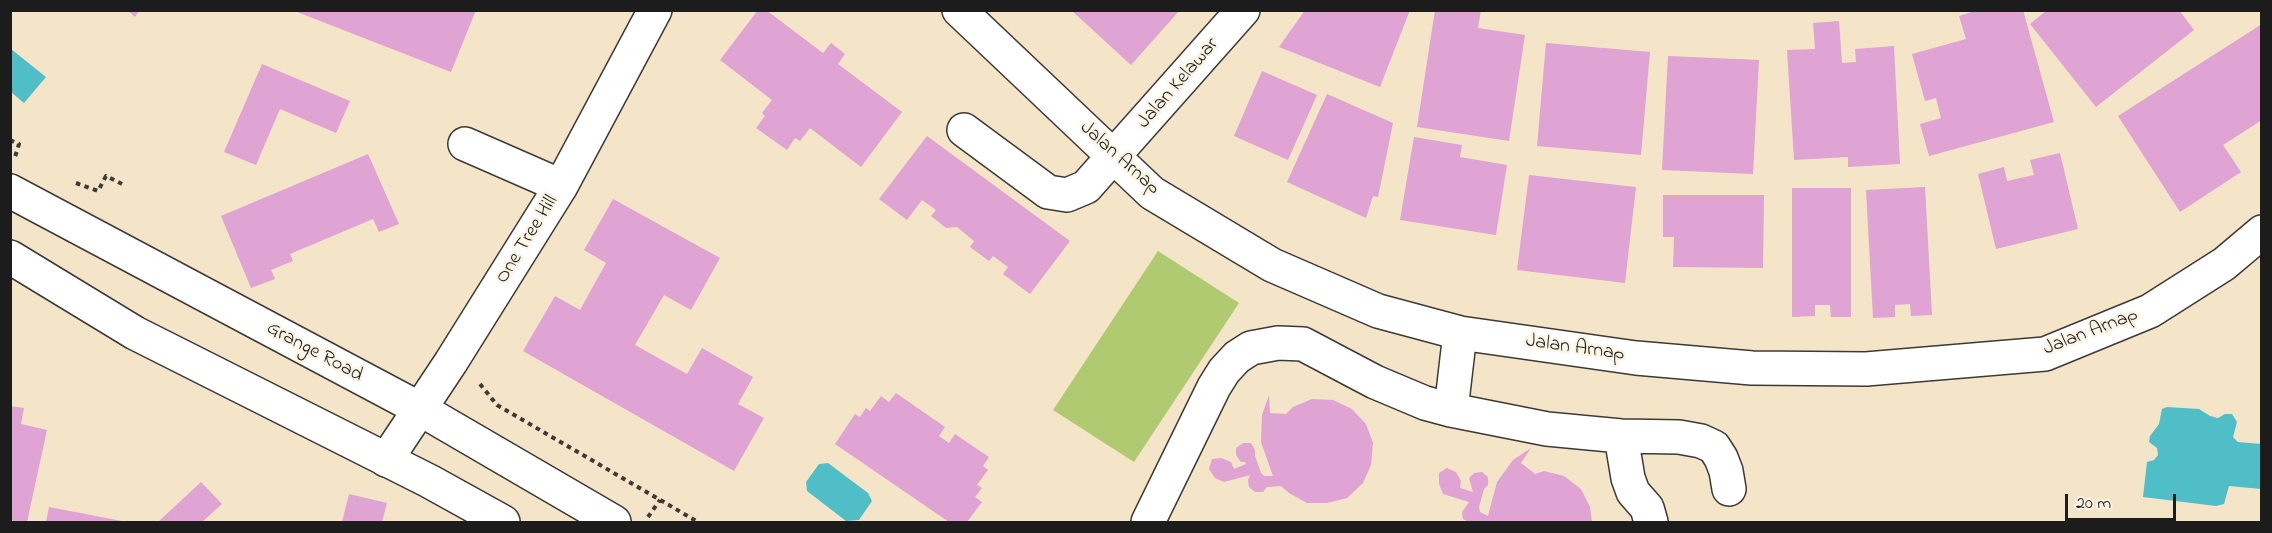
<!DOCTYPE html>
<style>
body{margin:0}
#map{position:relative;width:2272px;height:533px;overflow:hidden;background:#f4e4c8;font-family:"Indie Flower",sans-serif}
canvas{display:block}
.frame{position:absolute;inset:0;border:12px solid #1c1c1c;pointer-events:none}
.scale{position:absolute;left:2065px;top:494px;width:111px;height:27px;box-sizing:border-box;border:3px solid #1c1c1c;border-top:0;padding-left:8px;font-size:18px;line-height:21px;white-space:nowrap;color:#1c1c1c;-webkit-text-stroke:4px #fcf5e5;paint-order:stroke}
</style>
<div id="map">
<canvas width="2272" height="533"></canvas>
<div class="frame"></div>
<div class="scale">20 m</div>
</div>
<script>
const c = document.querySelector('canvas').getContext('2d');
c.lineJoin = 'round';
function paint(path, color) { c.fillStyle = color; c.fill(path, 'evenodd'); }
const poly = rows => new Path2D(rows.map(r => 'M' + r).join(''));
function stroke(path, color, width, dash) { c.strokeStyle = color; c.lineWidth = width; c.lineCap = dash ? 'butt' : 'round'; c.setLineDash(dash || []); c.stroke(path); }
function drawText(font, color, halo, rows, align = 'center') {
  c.font = font + ' "Indie Flower",sans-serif'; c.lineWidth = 5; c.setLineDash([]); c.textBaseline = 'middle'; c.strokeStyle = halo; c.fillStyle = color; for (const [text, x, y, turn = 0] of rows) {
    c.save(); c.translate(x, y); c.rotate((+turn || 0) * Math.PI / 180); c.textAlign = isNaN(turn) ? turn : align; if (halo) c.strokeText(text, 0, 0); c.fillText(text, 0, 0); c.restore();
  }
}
const green = poly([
 [1158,251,1239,303,1134,462,1053,410]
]);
const water = poly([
 [11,49,46,77,24,103,11,92],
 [2167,407,2199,409,2210,416,2218,418,2225,414,2232,414,2237,422,2233,437,2238,442,2261,444,2261,489,2229,486,2224,504,2216,506,2143,497,2147,462,2154,460,2158,455,2157,448,2149,442,2150,436,2159,424,2162,409],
 [828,463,868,493,872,501,859,520,846,521,807,491,806,482,819,464]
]);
const building = poly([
 [127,10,140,10,135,17],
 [292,10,476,10,451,72],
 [758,10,766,10,823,53,831,43,845,54,838,64,902,112,861,167,810,128,800,141,795,138,787,150,756,128,765,116,762,113,772,100,720,60],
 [1071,10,1180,10,1131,65],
 [1305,10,1410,10,1380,87,1279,47],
 [1435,10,1481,10,1478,28,1525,35,1509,141,1417,127],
 [1978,10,2023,10,2054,122,1929,156,1920,124,1941,118,1936,98,1925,101,1912,54,1966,39,1959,16],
 [2047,10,2179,10,2194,30,2096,107,2030,24],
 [1839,21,1842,63,1856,62,1855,49,1894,46,1900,164,1848,167,1848,157,1794,160,1787,50,1815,49,1813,23],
 [2262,24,2262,120,2223,145,2241,172,2180,212,2118,116],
 [1546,43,1650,52,1641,155,1537,146],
 [1668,56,1759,60,1753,174,1662,170],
 [262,64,350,101,336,133,280,109,256,165,224,152],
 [1262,71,1317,95,1288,160,1234,136],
 [1327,94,1393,123,1378,197,1373,196,1366,218,1287,182],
 [927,136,1070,241,1030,294,1003,274,1008,267,993,256,989,261,970,247,974,241,957,227,946,228,931,216,936,210,922,200,907,220,879,199],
 [1414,137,1462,145,1460,157,1507,165,1496,235,1400,220],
 [2060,153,2078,229,1996,249,1978,174,2004,167,2007,181,2034,175,2030,160],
 [368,154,399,224,379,232,373,219,290,254,293,261,271,270,275,279,251,288,221,216],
 [1529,175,1636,187,1625,283,1517,270],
 [1925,187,1932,315,1911,316,1910,304,1895,305,1895,317,1873,318,1866,190],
 [1792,188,1851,188,1851,317,1831,317,1830,305,1815,305,1815,316,1792,317],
 [1663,195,1764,195,1763,268,1673,267,1674,237,1663,237],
 [613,199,720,258,691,310,664,295,635,345,687,374,702,348,753,377,738,404,764,418,734,471,523,351,555,296,580,310,606,263,584,250],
 [896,393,945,427,939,436,949,443,955,434,989,457,983,466,988,470,977,485,982,488,975,497,982,502,967,522,949,522,835,444,855,414,860,417,866,408,870,411,881,396,889,402],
 [1269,395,1270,413,1286,414,1293,407,1312,399,1333,400,1352,409,1366,424,1373,443,1371,465,1363,483,1347,498,1327,503,1307,503,1289,493,1281,486,1267,487,1263,492,1255,492,1249,487,1248,480,1250,475,1224,482,1215,478,1209,469,1212,459,1221,458,1231,462,1234,469,1246,464,1245,462,1241,462,1236,455,1236,448,1243,443,1251,443,1255,450,1255,456,1261,473,1264,476,1273,476,1261,442,1262,415],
 [10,406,24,408,21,424,47,430,27,522,10,522],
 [1531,448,1521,463,1535,474,1544,471,1564,476,1581,489,1590,507,1592,522,1469,522,1463,519,1462,512,1469,502,1443,494,1439,484,1439,473,1447,468,1456,472,1461,481,1460,488,1473,492,1469,478,1474,473,1482,472,1488,477,1488,485,1484,489,1479,507,1480,512,1488,516,1497,482,1513,460],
 [201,482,222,504,202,522,158,522],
 [349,494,387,503,382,522,342,522],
 [49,507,122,521,122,522,46,522]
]);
const path = poly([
 [10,140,19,144,15,157],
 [76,183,98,191,106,176,122,184],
 [480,384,497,405,698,522],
 [648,517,660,500]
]);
const minor = poly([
 [959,10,1152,193,1272,265,1378,311,1460,333,1636,358,1752,368,1866,369,2045,354,2150,311,2224,264,2262,232],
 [964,130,1048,192,1067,195,1086,187,1243,10],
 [465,144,561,186],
 [1451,410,1460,333],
 [1621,436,1628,478,1633,492,1647,508,1651,522],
 [386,460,451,362,561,186,655,10],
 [1148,522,1214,387,1224,371,1237,357,1251,348,1278,343,1303,344,1375,382,1425,403,1451,410,1547,429,1621,436,1679,437,1701,441,1714,447,1721,458,1726,471,1729,489]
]);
const major = poly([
 [10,191,420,409,614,522],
 [10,257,135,333,429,481,503,522]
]);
const streetNames = [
 ["Jalan Kelawar",1179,84,-49],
 ["Jalan Arnap",1119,159,42],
 ["One Tree Hill",528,240,-58],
 ["Jalan Arnap",2091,333,-21],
 ["Jalan Arnap",1575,349,8],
 ["Grange Road",314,353,28]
];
paint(green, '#afca70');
paint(water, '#50bec6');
paint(building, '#dfa3d4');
stroke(minor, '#3c3a36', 36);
stroke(major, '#3c3a36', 36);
stroke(path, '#3c3a36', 4, [4.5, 4.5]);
stroke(minor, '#fff', 33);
stroke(major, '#fff', 33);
drawText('20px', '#1c1c1c', '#fcf5e5', streetNames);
</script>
